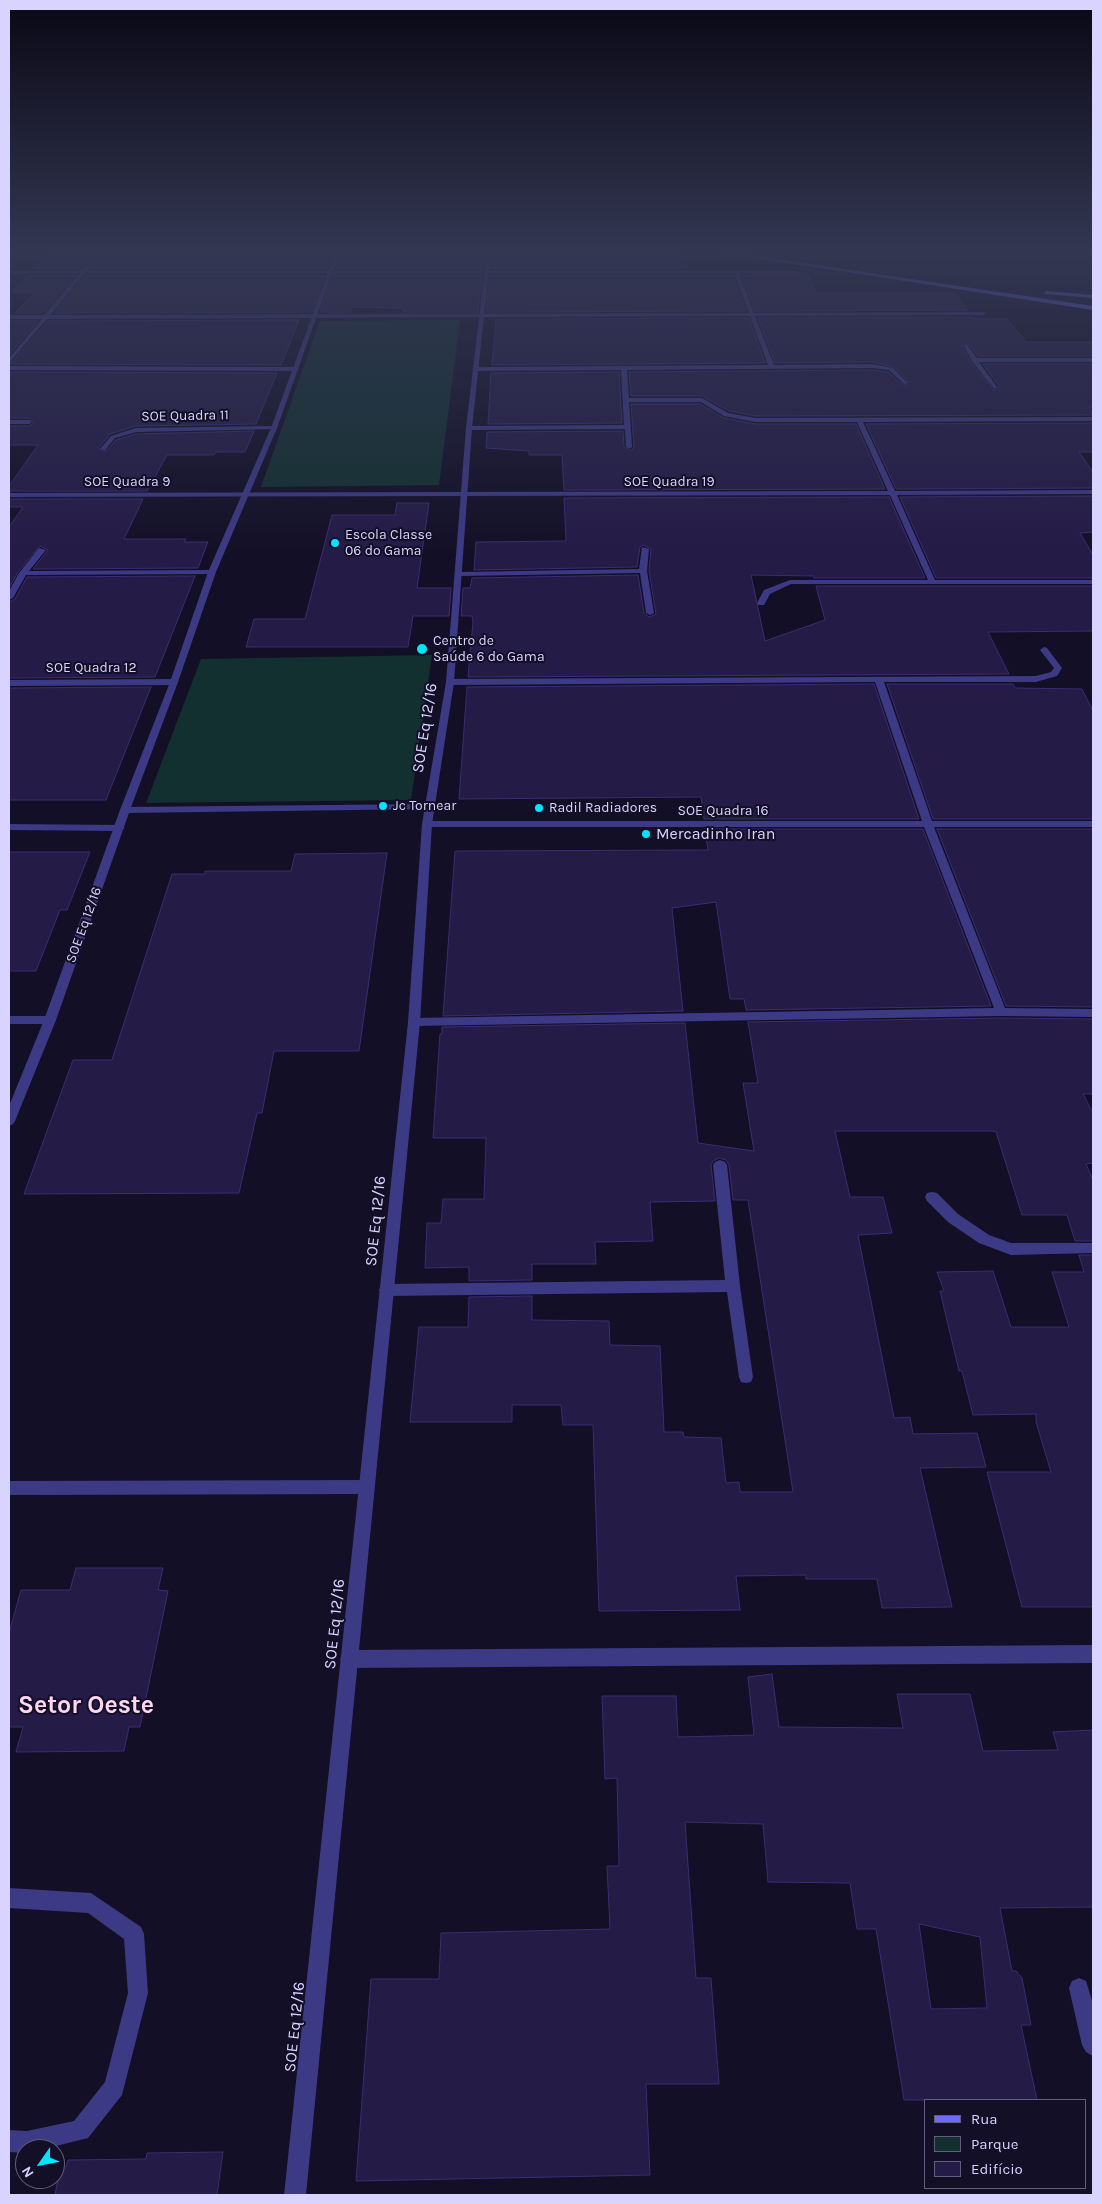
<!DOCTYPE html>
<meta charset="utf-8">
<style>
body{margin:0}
#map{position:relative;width:1102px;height:2204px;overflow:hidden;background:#130f26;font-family:Karla,sans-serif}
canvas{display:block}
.frame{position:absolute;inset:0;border:10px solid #d9d4ff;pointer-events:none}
.legend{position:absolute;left:924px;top:2099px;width:162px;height:90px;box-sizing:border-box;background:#130f26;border:1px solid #625e7d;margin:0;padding:6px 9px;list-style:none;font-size:15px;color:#d9d4ff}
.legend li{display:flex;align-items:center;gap:10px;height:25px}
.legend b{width:25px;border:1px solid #625e7d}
.north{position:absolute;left:15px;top:2139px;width:50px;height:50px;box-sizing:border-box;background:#130f26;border:1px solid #625e7d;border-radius:50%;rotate:237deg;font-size:14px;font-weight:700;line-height:20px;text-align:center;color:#d9d4ff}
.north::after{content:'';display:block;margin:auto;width:18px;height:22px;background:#00e5ff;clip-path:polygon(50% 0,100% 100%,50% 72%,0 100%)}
</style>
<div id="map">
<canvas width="1102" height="2204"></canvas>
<div class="frame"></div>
<ul class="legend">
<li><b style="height:6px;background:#6f6bff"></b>Rua</li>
<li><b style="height:14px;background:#12302f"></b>Parque</li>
<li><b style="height:14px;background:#241b47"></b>Edifício</li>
</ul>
<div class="north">N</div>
</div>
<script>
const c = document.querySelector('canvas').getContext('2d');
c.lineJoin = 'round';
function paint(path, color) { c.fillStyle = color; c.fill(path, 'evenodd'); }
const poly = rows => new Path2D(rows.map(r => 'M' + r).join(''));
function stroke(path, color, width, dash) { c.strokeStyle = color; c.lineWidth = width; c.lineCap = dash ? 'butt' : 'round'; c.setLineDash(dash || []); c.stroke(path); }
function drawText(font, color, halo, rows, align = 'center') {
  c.font = font + ' Karla,sans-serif'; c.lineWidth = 4; c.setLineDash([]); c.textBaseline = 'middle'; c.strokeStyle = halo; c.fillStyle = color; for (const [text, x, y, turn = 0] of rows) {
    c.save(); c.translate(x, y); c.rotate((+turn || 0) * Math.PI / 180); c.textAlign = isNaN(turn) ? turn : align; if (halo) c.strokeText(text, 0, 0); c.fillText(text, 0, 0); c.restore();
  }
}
const green = poly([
 [460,320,439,485,261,487,320,321],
 [432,655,411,800,146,803,201,659]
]);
const building = poly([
 [53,251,95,251,81,269,35,269,53,251],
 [105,251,326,251,326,253,333,253,327,269,91,269,105,251],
 [389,251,446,252,485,251,483,269,336,269,341,253,388,253,389,251],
 [493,251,678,253,682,269,491,269,493,251],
 [807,274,816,293,955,293,967,310,755,311,742,275,807,274],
 [29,275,76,275,43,313,15,313,36,292,12,292,29,275],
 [86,275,325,275,312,312,54,313,86,275],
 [333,275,482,275,478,312,403,312,404,308,351,307,350,312,320,312,333,275],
 [490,275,733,275,746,311,486,312,490,275],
 [972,317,974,319,1007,319,1026,342,1093,342,1093,356,978,356,970,345,962,346,971,362,994,391,999,386,983,364,1093,364,1093,407,1089,407,1093,415,755,416,729,411,702,396,631,396,629,372,872,370,888,372,905,387,908,381,894,367,872,362,775,363,758,318,972,317],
 [749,318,765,363,492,365,496,319,749,318],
 [299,320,281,365,10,364,48,321,299,320],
 [9,321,38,321,9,355,9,321],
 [9,372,277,373,256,424,136,426,110,434,98,449,106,451,116,440,136,434,254,431,245,452,216,452,214,455,167,455,147,491,9,491,9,486,38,445,9,445,9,426,29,426,34,423,29,418,9,418,9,372],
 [619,372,622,423,488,424,491,373,619,372],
 [631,404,700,404,724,418,755,424,856,424,885,489,564,490,562,455,529,455,529,451,486,448,487,432,623,431,624,447,630,451,634,447,631,404],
 [1093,423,1093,452,1079,452,1093,472,1093,488,896,489,866,424,1093,423],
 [1093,496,1093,532,1080,533,1093,555,1093,578,936,578,900,497,1093,496],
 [889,497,925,578,814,578,814,576,751,575,765,641,825,620,816,586,1093,586,1093,631,988,632,1009,674,468,677,473,622,472,616,461,616,463,588,470,588,472,578,638,575,644,613,649,617,656,614,649,571,651,549,643,545,640,547,637,567,474,570,476,542,566,541,564,498,889,497],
 [9,499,143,499,124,539,186,539,184,542,208,542,198,568,33,569,48,550,40,546,18,572,9,588,9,527,23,507,9,507,9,499],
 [397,503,429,503,417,588,451,588,449,616,413,616,408,647,246,647,254,619,305,619,332,515,395,515,397,503],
 [195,576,155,677,9,678,9,602,15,599,27,577,195,576],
 [874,684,919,819,704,819,701,797,459,799,467,687,874,684],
 [887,684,1013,684,1015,688,1082,689,1093,711,1093,819,933,819,887,684],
 [151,687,106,800,9,800,9,688,151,687],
 [705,829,923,829,991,1006,746,1010,744,999,730,999,716,902,672,908,683,1011,443,1016,455,851,708,850,705,829],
 [937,829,1093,829,1093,1007,1006,1006,937,829],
 [9,852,90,852,67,910,60,910,36,971,9,971,9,852],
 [387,853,359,1051,274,1051,262,1113,257,1113,239,1193,24,1194,73,1060,112,1060,172,874,205,874,205,871,291,871,295,854,387,853],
 [1001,1018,1093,1019,1093,1094,1083,1094,1093,1113,1093,1163,1086,1164,1093,1180,1093,1241,1075,1241,1067,1215,1022,1215,996,1132,993,1131,835,1131,850,1197,883,1197,892,1233,858,1235,894,1418,910,1417,913,1434,977,1433,986,1467,920,1468,952,1607,882,1608,877,1579,806,1579,806,1575,736,1576,740,1610,599,1611,593,1425,563,1425,561,1405,512,1405,512,1422,410,1422,419,1327,468,1327,469,1297,532,1296,532,1320,609,1321,610,1345,660,1346,664,1432,683,1432,684,1437,721,1438,726,1483,739,1482,740,1492,793,1492,748,1200,733,1200,729,1165,726,1160,719,1158,713,1161,711,1165,715,1201,650,1202,653,1241,595,1242,596,1264,532,1264,532,1280,469,1281,469,1267,425,1268,427,1223,441,1223,443,1199,484,1199,486,1138,433,1138,440,1034,442,1034,442,1027,685,1023,698,1143,754,1151,743,1083,758,1083,748,1022,1001,1018],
 [1079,1255,1093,1255,1093,1607,1022,1607,987,1472,1051,1472,1036,1422,1036,1414,973,1415,962,1371,959,1371,940,1291,944,1291,937,1272,993,1271,1011,1327,1069,1327,1052,1272,1084,1272,1079,1255],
 [76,1568,163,1568,158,1590,168,1591,140,1727,129,1727,124,1751,16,1752,23,1727,9,1727,9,1633,21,1590,70,1590,76,1568],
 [772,1674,779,1727,903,1728,897,1694,970,1694,983,1751,1058,1750,1053,1732,1093,1730,1093,1907,1000,1908,1012,1971,1016,1971,1022,1978,1031,2025,1021,2025,1037,2100,904,2100,876,1929,857,1929,850,1883,768,1882,763,1824,685,1822,696,1978,711,1978,719,2084,646,2084,650,2175,356,2181,371,1979,439,1979,441,1933,610,1929,607,1866,619,1866,617,1778,605,1779,602,1696,676,1696,678,1737,754,1735,748,1677,772,1674],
 [919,1924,980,1937,987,2008,931,2009,919,1924],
 [223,2152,217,2195,55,2195,60,2167,66,2167,68,2160,146,2159,147,2153,223,2152]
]);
const service = poly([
 [366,1480,372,1482,374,1487,372,1492,366,1494,9,1495,9,1481,366,1480],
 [9,1888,91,1893,141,1927,144,1934,148,1993,122,2095,88,2138,44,2149,25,2149,25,2153,9,2152,9,2130,27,2131,74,2121,105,2082,128,1993,124,1939,88,1913,9,1908,9,1888]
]);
const minor = poly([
 [98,251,103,251,87,271,797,271,799,273,739,273,754,313,986,312,984,315,755,316,774,365,872,364,893,368,907,382,905,385,889,370,872,368,627,370,629,398,702,398,728,413,755,418,1093,417,1093,421,863,422,895,491,1093,490,1093,494,897,495,935,580,1093,580,1093,584,791,584,770,594,764,605,758,605,757,603,764,590,790,580,928,580,890,495,9,497,9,493,888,491,857,422,755,422,724,416,701,402,629,402,632,447,629,449,626,447,625,429,469,430,466,428,469,426,624,425,621,370,475,371,472,369,475,367,768,365,750,316,47,319,9,363,9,358,42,319,9,319,9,315,44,315,80,273,9,273,9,271,82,271,98,251],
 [85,273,734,273,749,313,50,315,85,273],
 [964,346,968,346,977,358,1093,358,1093,362,979,362,997,387,994,389,972,361,964,346],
 [9,366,296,367,299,369,296,371,9,370,9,366],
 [9,420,29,420,32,422,29,424,9,424,9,420],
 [274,426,276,429,136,432,115,438,105,450,100,449,111,436,136,428,274,426],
 [642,547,649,549,647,571,654,613,650,615,646,613,640,573,460,576,456,574,460,572,639,569,642,547],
 [39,548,46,550,29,571,212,570,216,572,212,574,26,575,13,598,9,600,9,591,19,573,39,548],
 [1044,647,1047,648,1062,668,1057,676,1036,682,884,682,932,821,1093,821,1093,827,934,827,1005,1008,1093,1009,1093,1017,1001,1016,414,1026,408,1022,414,1018,994,1008,924,827,427,827,422,824,427,821,922,821,875,682,450,685,446,682,450,679,1036,676,1051,672,1054,668,1040,650,1044,647],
 [9,680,174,679,178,682,174,685,9,686,9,680],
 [430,804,433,805,433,809,125,813,120,810,125,807,430,804],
 [9,824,120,825,125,828,120,831,9,830,9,824],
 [9,1016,50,1016,56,1020,50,1024,9,1024,9,1016],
 [720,1160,725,1162,727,1165,740,1286,753,1377,751,1382,746,1383,741,1382,739,1377,727,1292,386,1296,381,1294,379,1290,381,1286,386,1284,725,1280,713,1165,715,1162,720,1160],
 [932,1192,937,1193,958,1214,989,1235,1011,1243,1093,1243,1093,1253,1011,1255,979,1243,948,1222,927,1201,925,1197,927,1193,932,1192],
 [1093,1645,1093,1663,349,1668,343,1665,340,1659,343,1653,349,1650,1093,1645],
 [1079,1978,1086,1981,1093,2004,1093,2056,1086,2052,1082,2045,1069,1988,1072,1981,1079,1978]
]);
const tertiary = poly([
 [336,251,340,251,277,428,216,572,178,682,130,810,56,1020,15,1121,13,1124,9,1126,9,1106,44,1020,120,810,170,682,208,572,271,428,336,251],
 [487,251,491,251,472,428,454,682,432,824,420,1022,306,2195,284,2195,408,1022,422,824,446,682,466,428,487,251]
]);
const secondary = poly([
 [710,251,723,251,1093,306,1093,310,710,251],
 [1046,291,1093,295,1093,298,1044,294,1046,291]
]);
const markers = [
 [335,543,5,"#00e5ff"],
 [422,649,6,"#00e5ff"],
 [383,806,5,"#00e5ff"],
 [539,808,5,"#00e5ff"],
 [646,834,5,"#00e5ff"]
];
const farStreetnames = [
 ["SOE Quadra 11",185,416,-1],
 ["SOE Quadra 9",127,482],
 ["SOE Quadra 19",669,482],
 ["SOE Quadra 12",91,668],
 ["SOE Quadra 16",723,811],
 ["SOE Eq 12/16",84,925,-70]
];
const farPoinames = [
 ["Escola Classe",345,535],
 ["06 do Gama",345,551],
 ["Centro de",433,641],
 ["Saúde 6 do Gama",433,657],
 ["Jc Tornear",393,806],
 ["Radil Radiadores",549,808]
];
const streetNames = [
 ["SOE Eq 12/16",425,728,-81],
 ["SOE Eq 12/16",376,1221,-84],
 ["SOE Eq 12/16",335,1624,-84],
 ["SOE Eq 12/16",295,2027,-84]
];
const poiNames = [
 ["Mercadinho Iran",656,834]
];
const nearDistrictnames = [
 ["Setor Oeste",86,1706]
];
paint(green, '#12302f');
paint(building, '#241b47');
stroke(building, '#3b2d73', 1);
paint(service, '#3d3a85');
paint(minor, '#3d3a85');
paint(tertiary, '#3d3a85');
paint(secondary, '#6f6bff');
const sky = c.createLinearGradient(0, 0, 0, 560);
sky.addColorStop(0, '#0a0815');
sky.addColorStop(0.45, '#333752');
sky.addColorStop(1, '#33375200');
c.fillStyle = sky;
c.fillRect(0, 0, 1102, 560);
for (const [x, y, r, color] of markers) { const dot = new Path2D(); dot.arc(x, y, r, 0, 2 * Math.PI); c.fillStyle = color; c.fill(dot); stroke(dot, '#130f26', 2); }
drawText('14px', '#d9d4ff', '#130f26', farStreetnames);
drawText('14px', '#d9d4ff', '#130f26', farPoinames, 'left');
drawText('16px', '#d9d4ff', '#130f26', streetNames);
drawText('16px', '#d9d4ff', '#130f26', poiNames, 'left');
drawText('bold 25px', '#ffd6f0', '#130f26', nearDistrictnames);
</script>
